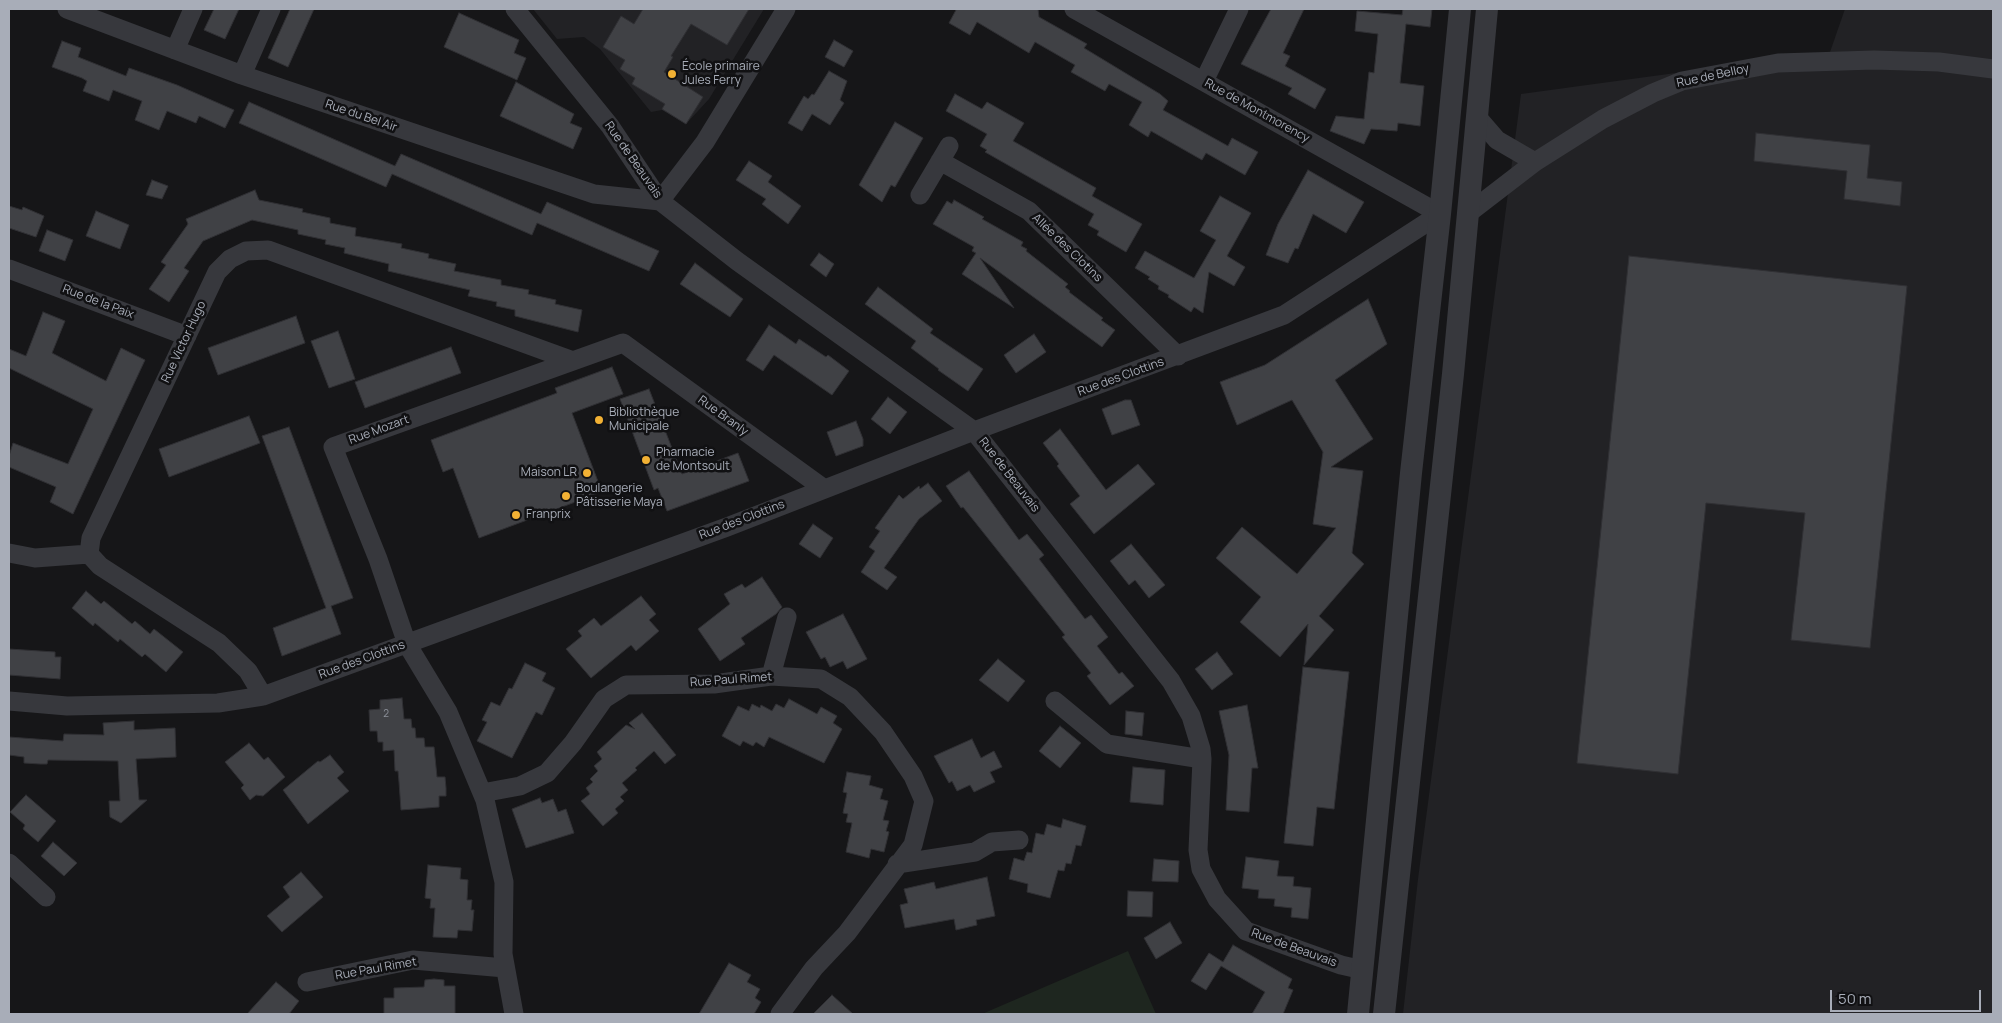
<!DOCTYPE html>
<meta charset="utf-8">
<style>
body{margin:0}
#map{position:relative;width:2002px;height:1023px;overflow:hidden;background:#161618;font-family:Manrope,sans-serif}
canvas{display:block}
.frame{position:absolute;inset:0;border:10px solid #a8adb8;pointer-events:none}
.scale{position:absolute;left:1830px;top:990px;width:151px;height:22px;box-sizing:border-box;border:2px solid #a8adb8;border-top:0;padding-left:6px;font-size:15px;line-height:18px;white-space:nowrap;color:#a8adb8;-webkit-text-stroke:4px #111113;paint-order:stroke}
</style>
<div id="map">
<canvas width="2002" height="1023"></canvas>
<div class="frame"></div>
<div class="scale">50 m</div>
</div>
<script>
const c = document.querySelector('canvas').getContext('2d');
c.lineJoin = 'round';
function paint(path, color) { c.fillStyle = color; c.fill(path, 'evenodd'); }
const poly = rows => new Path2D(rows.map(r => 'M' + r).join(''));
function stroke(path, color, width, dash) { c.strokeStyle = color; c.lineWidth = width; c.lineCap = dash ? 'butt' : 'round'; c.setLineDash(dash || []); c.stroke(path); }
function drawText(font, color, halo, rows, align = 'center') {
  c.font = font + ' Manrope,sans-serif'; c.lineWidth = 5; c.setLineDash([]); c.textBaseline = 'middle'; c.strokeStyle = halo; c.fillStyle = color; for (const [text, x, y, turn = 0] of rows) {
    c.save(); c.translate(x, y); c.rotate((+turn || 0) * Math.PI / 180); c.textAlign = isNaN(turn) ? turn : align; if (halo) c.strokeText(text, 0, 0); c.fillText(text, 0, 0); c.restore();
  }
}
const built = poly([
 [533,9,764,9,709,99,686,124,662,110,651,112,600,49,584,37,557,39],
 [1845,9,1993,9,1993,1014,1403,1014,1418,879,1521,94,1830,52]
]);
const green = poly([
 [1128,951,1156,1014,982,1014]
]);
const building = poly([
 [214,9,239,9,225,39,204,30,214,9],
 [290,9,314,9,288,67,268,58,290,9],
 [643,9,749,9,727,45,691,24,671,56,673,57,664,72,703,97,686,124,662,109,665,104,632,84,635,78,620,69,625,60,603,47,621,16,634,24,643,9],
 [954,9,1038,9,1039,17,1087,44,1084,48,1160,94,1168,101,1163,110,1228,146,1232,138,1258,152,1245,175,1206,153,1202,160,1151,131,1148,137,1129,125,1142,102,1109,84,1105,91,1071,72,1075,65,1035,42,1029,53,977,22,970,35,949,23,956,10,954,9],
 [1271,9,1304,9,1283,53,1290,56,1285,66,1326,89,1315,109,1288,94,1292,88,1241,64,1271,9],
 [1403,9,1432,9,1430,27,1406,24,1400,83,1424,86,1420,126,1398,123,1397,131,1371,129,1364,144,1330,131,1336,116,1364,119,1369,72,1374,73,1378,34,1355,31,1357,11,1402,15,1403,9],
 [459,13,519,40,514,53,526,58,517,80,444,47,459,13],
 [834,40,853,51,844,67,825,57,834,40],
 [62,41,81,48,78,57,126,76,129,68,177,85,234,110,225,128,199,116,196,123,167,111,159,130,135,120,142,101,113,90,109,101,83,91,87,81,82,78,52,67,62,41],
 [829,71,847,81,840,100,844,103,830,125,812,114,802,131,788,123,804,96,808,99,812,94,814,95,829,71],
 [516,82,574,114,570,123,582,128,573,149,500,116,516,82],
 [955,94,982,109,987,102,1024,123,1013,141,1096,188,1092,196,1142,224,1126,252,1097,235,1099,231,1088,225,1094,214,985,152,987,150,980,146,987,134,946,111,955,94],
 [249,102,395,166,401,154,541,214,547,202,659,251,649,271,537,223,532,235,392,174,386,187,239,123,249,102],
 [895,122,923,138,895,187,891,185,882,202,859,185,895,122],
 [1756,133,1870,145,1867,178,1902,182,1900,206,1844,199,1847,171,1754,161,1756,133],
 [749,161,772,176,768,182,801,206,788,224,762,204,766,199,736,180,749,161],
 [1308,170,1364,202,1346,233,1313,214,1298,249,1295,248,1288,263,1266,255,1278,224,1308,170],
 [152,180,168,186,162,199,146,195,152,180],
 [255,190,259,200,303,209,302,212,330,218,330,223,356,228,355,236,402,244,401,248,429,254,428,258,456,264,454,271,501,280,501,285,529,290,528,294,556,300,555,304,582,310,578,332,515,316,515,310,496,306,497,302,468,296,470,290,388,271,389,264,344,253,345,248,325,244,326,240,298,234,298,230,252,220,203,241,184,268,189,271,169,302,149,289,166,265,161,262,188,224,186,219,255,190],
 [1220,196,1251,213,1227,256,1245,267,1234,286,1209,272,1203,313,1194,307,1191,312,1168,297,1169,295,1158,289,1159,286,1148,279,1150,277,1135,268,1145,251,1194,278,1216,240,1200,231,1220,196],
 [954,200,984,217,982,219,1023,242,1021,246,1027,249,1026,251,1068,284,1065,287,1070,291,1069,292,1103,318,1101,320,1115,330,1102,347,980,258,1014,308,962,274,976,253,972,251,974,247,933,224,947,201,952,204,954,200],
 [9,206,22,210,23,207,44,216,36,237,9,228,9,206],
 [96,211,129,225,120,249,86,236,96,211],
 [47,230,73,240,65,261,39,251,47,230],
 [819,253,834,264,826,277,810,265,819,253],
 [1629,256,1907,286,1870,648,1791,640,1805,513,1706,503,1678,774,1577,763,1629,256],
 [695,263,743,299,730,317,680,284,695,263],
 [878,287,933,329,930,333,983,369,968,391,938,370,939,369,911,348,916,341,865,304,878,287],
 [1368,299,1387,344,1335,380,1373,439,1331,467,1363,471,1352,553,1364,564,1319,616,1334,630,1304,665,1308,624,1280,657,1240,622,1261,597,1216,558,1242,527,1297,574,1336,528,1313,524,1323,452,1292,400,1237,425,1220,382,1265,365,1368,299],
 [43,312,65,321,52,353,106,381,121,348,145,360,73,514,50,502,56,487,9,467,9,456,13,443,68,464,93,409,9,368,9,349,26,356,43,312],
 [296,316,305,343,218,375,208,348,296,316],
 [769,325,796,344,799,339,826,357,828,355,849,371,832,395,774,355,763,371,746,360,769,325],
 [338,331,355,379,329,388,311,341,338,331],
 [1034,334,1046,352,1016,373,1004,355,1034,334],
 [451,347,461,373,365,408,355,382,451,347],
 [612,367,623,394,572,413,602,492,479,538,453,468,443,472,431,440,557,393,555,388,612,367],
 [649,389,682,474,738,453,749,481,667,511,658,488,654,490,620,399,649,389],
 [888,397,907,412,890,434,871,419,888,397],
 [1125,400,1131,400,1140,425,1112,435,1102,409,1125,400],
 [249,416,260,443,169,477,159,449,249,416],
 [856,421,863,439,863,446,836,456,827,432,856,421],
 [289,427,353,598,331,606,341,634,282,656,273,628,326,608,262,436,289,427],
 [1060,429,1106,490,1138,464,1155,484,1094,534,1070,504,1080,496,1057,466,1059,464,1043,443,1060,429],
 [969,471,1019,540,1027,534,1044,555,1039,559,1085,619,1091,615,1108,637,1097,646,1119,674,1122,672,1134,686,1110,705,1087,676,1091,673,1062,637,1065,635,963,507,961,508,946,486,969,471],
 [928,483,942,501,919,519,884,568,897,577,887,590,861,572,875,551,869,547,880,531,875,528,899,495,903,499,919,486,920,489,928,483],
 [813,524,833,538,820,558,799,544,813,524],
 [1131,544,1165,585,1149,598,1135,580,1129,585,1110,561,1131,544],
 [762,577,782,607,776,614,741,638,745,644,720,661,698,629,730,604,724,594,742,584,745,588,762,577],
 [86,591,101,604,104,601,132,624,135,621,150,634,154,629,183,652,166,672,145,654,142,657,120,639,118,642,95,623,93,626,72,608,86,591],
 [641,596,656,614,649,620,659,631,636,651,631,645,591,678,566,649,582,636,578,631,594,618,601,626,641,596],
 [843,614,867,659,847,669,843,661,830,667,825,657,821,659,806,632,843,614],
 [9,649,55,652,55,657,61,657,60,679,9,675,9,649],
 [1217,652,1233,674,1212,690,1195,669,1217,652],
 [998,659,1025,681,1008,702,979,680,998,659],
 [525,663,546,673,542,681,555,688,542,715,536,712,512,758,477,741,487,722,482,720,491,702,500,706,509,688,512,689,525,663],
 [1303,667,1349,672,1334,809,1317,807,1313,846,1284,843,1303,667],
 [402,698,404,719,411,719,412,728,415,728,416,738,424,738,425,747,434,747,437,777,445,777,446,788,446,796,439,796,439,807,401,810,399,782,398,771,395,771,394,750,383,751,383,742,378,742,377,731,370,731,369,710,380,709,380,700,402,698],
 [789,699,817,714,821,707,837,716,833,723,842,729,824,763,769,737,764,747,756,742,753,746,743,741,740,746,722,736,738,706,749,711,752,704,760,708,761,705,772,711,776,704,784,708,789,699],
 [1247,705,1258,768,1252,768,1249,812,1226,810,1229,755,1219,711,1247,705],
 [1126,711,1144,713,1142,736,1125,734,1126,711],
 [642,713,676,755,665,764,654,751,635,768,637,770,622,783,628,790,620,797,624,801,615,809,618,813,603,826,581,801,590,794,586,788,593,782,590,779,598,771,594,766,602,759,597,752,626,725,635,729,629,723,642,713],
 [134,721,134,730,175,728,176,757,136,759,139,800,147,800,121,823,110,817,109,801,120,801,118,761,48,760,47,764,40,764,24,763,24,757,9,755,9,737,63,741,64,734,104,735,103,723,134,721],
 [1060,726,1081,743,1060,768,1039,751,1060,726],
 [972,739,981,758,994,751,1002,767,990,772,995,782,974,792,970,785,957,791,952,781,949,783,934,756,972,739],
 [249,743,264,760,268,757,285,777,263,796,256,795,250,800,241,788,244,785,225,762,249,743],
 [330,755,344,772,337,778,349,791,308,824,283,790,318,761,320,762,330,755],
 [1133,767,1165,770,1163,805,1130,802,1133,767],
 [847,772,871,776,869,785,883,789,880,799,888,801,883,820,889,821,886,831,889,832,884,852,871,849,869,858,846,852,852,823,846,822,848,814,843,813,847,793,843,792,847,772],
 [26,795,56,821,38,842,23,829,25,825,10,812,26,795],
 [540,798,542,803,553,799,558,812,566,809,574,833,526,848,512,809,540,798],
 [1063,819,1086,826,1081,846,1076,845,1071,864,1066,863,1064,871,1058,870,1050,898,1027,892,1028,884,1009,879,1014,858,1024,861,1027,852,1032,853,1036,833,1044,835,1047,824,1061,828,1063,819],
 [53,842,77,863,64,876,41,856,53,842],
 [1246,857,1279,861,1277,876,1294,877,1293,886,1311,888,1308,919,1291,917,1292,908,1274,906,1275,899,1258,898,1259,890,1242,888,1246,857],
 [1154,859,1179,861,1178,882,1152,881,1154,859],
 [428,865,461,868,460,879,468,880,467,900,472,900,471,910,474,910,472,931,458,930,457,938,433,937,435,908,430,908,431,899,425,898,428,865],
 [301,872,323,897,282,932,267,916,290,897,283,887,301,872],
 [987,877,995,916,976,920,977,925,956,930,954,919,905,928,900,905,908,903,904,889,934,882,936,889,987,877],
 [1128,891,1153,892,1152,917,1127,916,1128,891],
 [1170,922,1182,943,1156,959,1144,938,1170,922],
 [1233,945,1292,979,1288,988,1293,990,1283,1014,1252,1014,1265,992,1221,966,1206,990,1191,981,1209,953,1223,962,1233,945],
 [729,963,751,975,747,982,760,989,755,998,761,1002,754,1014,699,1014,729,963],
 [434,979,444,980,444,986,455,986,455,1014,384,1014,384,998,394,998,394,988,424,987,425,980,434,979],
 [276,982,299,1001,289,1014,247,1014,276,982],
 [832,995,853,1014,813,1014,832,995]
]);
const minor = poly([
 [67,9,242,75,594,194,660,201],
 [515,9,610,126,660,201,737,261,974,431,1171,681,1191,716,1201,749,1202,759,1198,850,1201,869,1217,899,1246,931,1341,965,1363,970],
 [175,50,193,9],
 [242,75,271,9],
 [1204,81,1239,9],
 [1478,118,1497,140,1535,162],
 [940,161,1029,211,1178,356],
 [920,195,949,146],
 [660,201,705,142,786,9],
 [1470,212,1535,162,1603,119,1653,93,1682,81,1778,63,1874,60,1939,62,1993,69],
 [9,269,187,336],
 [9,553,35,558,89,554],
 [89,554,91,538,217,272,230,259,246,251,268,250,573,361],
 [89,554,100,566,219,643,248,671,263,696],
 [771,676,787,617],
 [9,701,67,706,218,703,263,696,727,527,974,431,1284,315,1440,214,1074,9],
 [1055,701,1107,744,1202,759],
 [482,793,520,786,547,773,573,743,604,699,626,685,714,684,771,676,821,679,850,697,883,732,913,776,924,801,913,845,847,933,814,968,780,1014],
 [9,863,46,897],
 [897,864,975,852,992,842,1019,840],
 [307,982,413,960,505,968],
 [514,1014,503,954,504,882,485,800,448,712,407,644,378,559,333,447,623,343,823,488]
]);
const tertiary = poly([
 [1358,1014,1411,473,1440,214,1460,9],
 [1384,1014,1453,374,1487,9]
]);
const markers = [
 [672,74,5,"#f2b134"],
 [599,420,5,"#f2b134"],
 [646,460,5,"#f2b134"],
 [587,473,5,"#f2b134"],
 [566,496,5,"#f2b134"],
 [516,515,5,"#f2b134"]
];
const numberNames = [
 ["2",386,714]
];
const poiNames = [
 ["École primaire",682,67],
 ["Jules Ferry",682,81],
 ["Bibliothèque",609,413],
 ["Municipale",609,427],
 ["Pharmacie",656,453],
 ["de Montsoult",656,467],
 ["Maison LR",577,473,"right"],
 ["Boulangerie",576,489],
 ["Pâtisserie Maya",576,503],
 ["Franprix",526,515]
];
const streetNames = [
 ["Rue de Belloy",1713,76,-12],
 ["Rue de Montmorency",1257,111,29],
 ["Rue du Bel Air",361,116,19],
 ["Rue de Beauvais",633,160,55],
 ["Allée des Clotins",1067,248,44],
 ["Rue de la Paix",98,302,21],
 ["Rue Victor Hugo",184,342,-65],
 ["Rue des Clottins",1121,377,-20],
 ["Rue Branly",723,416,36],
 ["Rue Mozart",379,430,-20],
 ["Rue de Beauvais",1009,475,52],
 ["Rue des Clottins",742,520,-21],
 ["Rue des Clottins",362,660,-20],
 ["Rue Paul Rimet",731,680,-4],
 ["Rue de Beauvais",1294,948,20],
 ["Rue Paul Rimet",376,969,-10]
];
paint(built, '#222225');
paint(green, '#1e261f');
paint(building, '#404145');
stroke(building, '#303034', 1);
stroke(minor, '#37383d', 19);
stroke(tertiary, '#37383d', 22);
for (const [x, y, r, color] of markers) { const dot = new Path2D(); dot.arc(x, y, r, 0, 2 * Math.PI); c.fillStyle = color; c.fill(dot); stroke(dot, '#111113', 2); }
drawText('10px', '#8e929b', null, numberNames);
drawText('12px', '#a8adb8', '#111113', poiNames, 'left');
drawText('12px', '#a8adb8', '#111113', streetNames);
</script>
